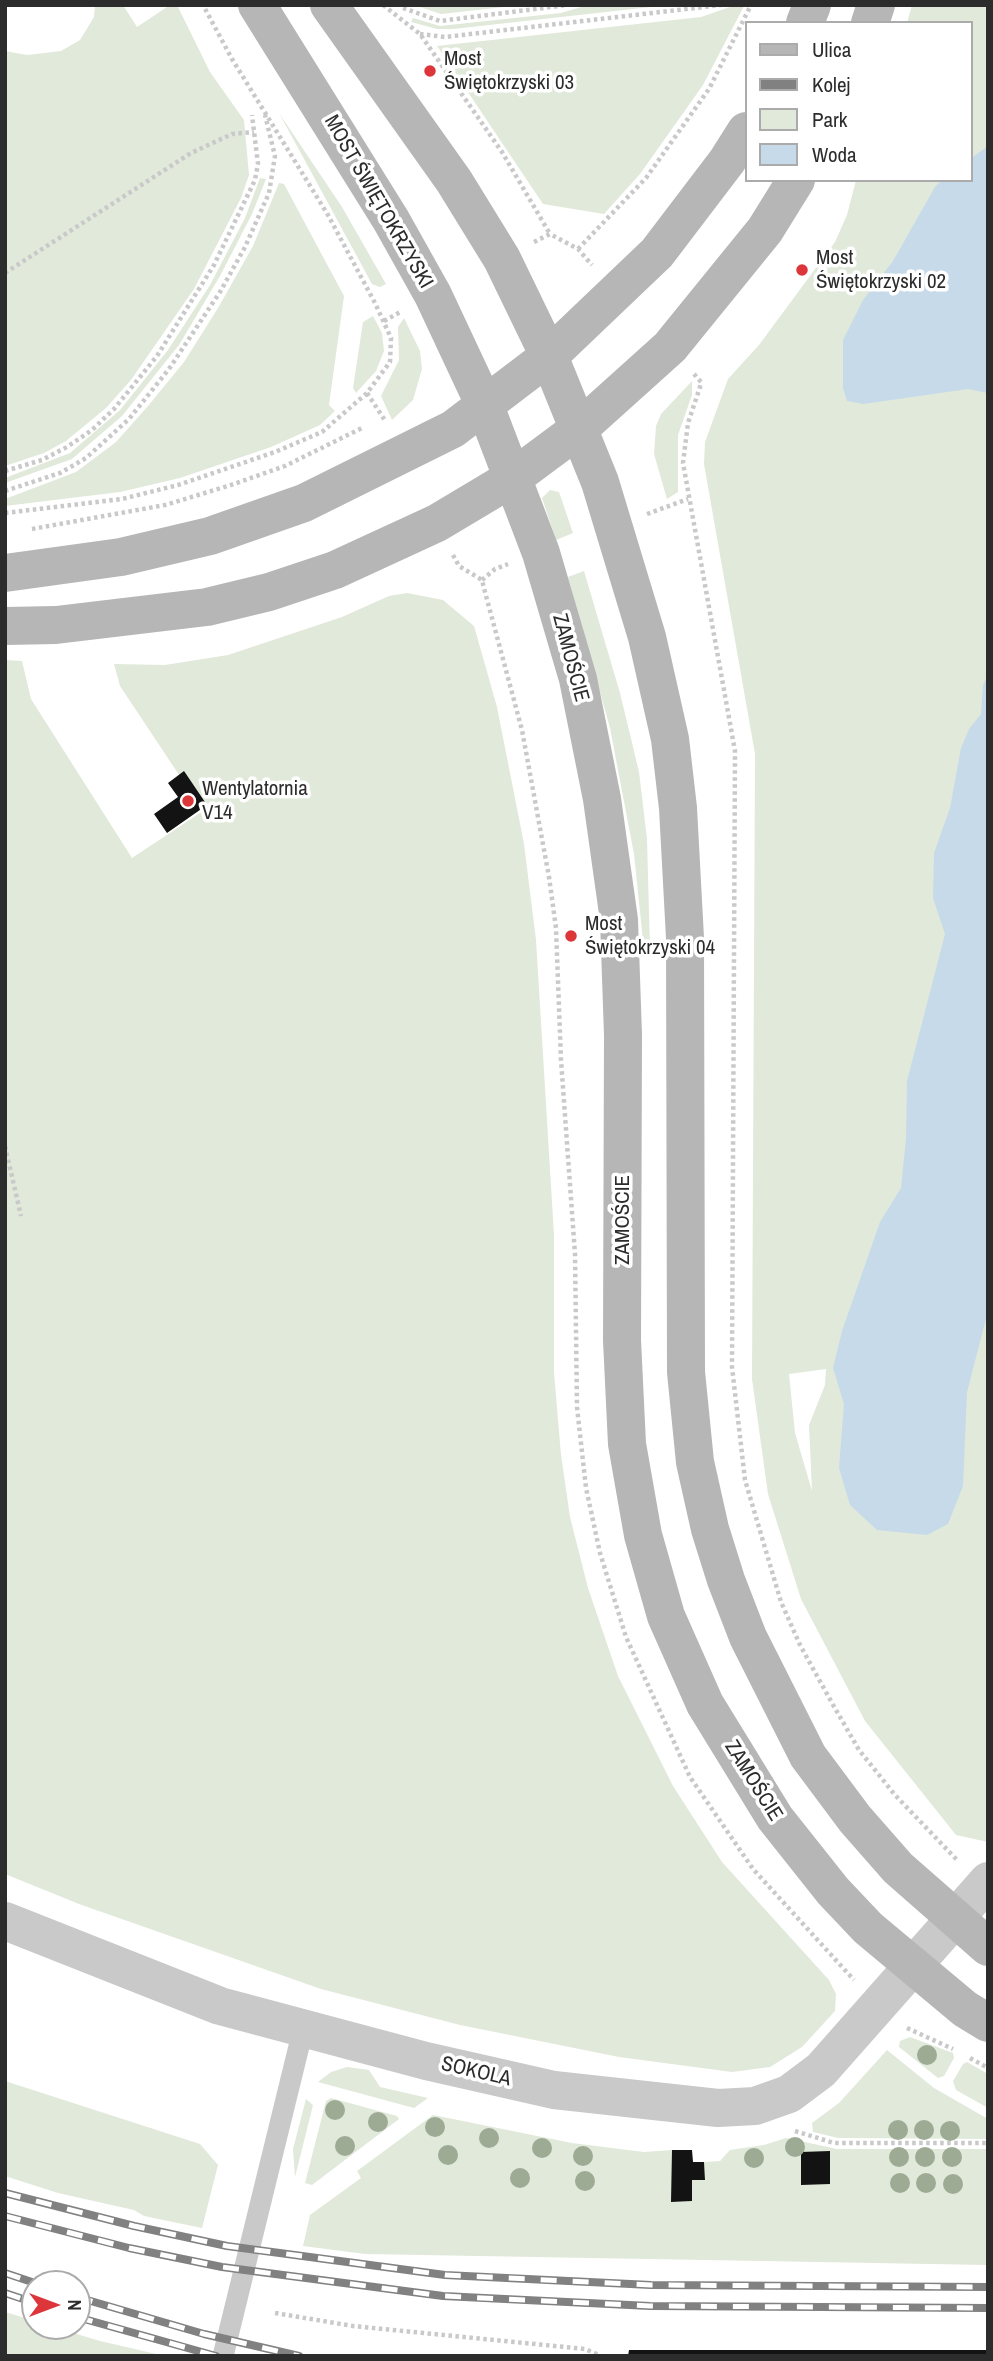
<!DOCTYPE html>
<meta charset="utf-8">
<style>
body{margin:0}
#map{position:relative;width:993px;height:2361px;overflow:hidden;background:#fff;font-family:"Archivo Narrow",sans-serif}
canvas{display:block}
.frame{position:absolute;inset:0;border:7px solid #2c2c2c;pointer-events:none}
.legend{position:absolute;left:745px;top:21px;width:228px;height:161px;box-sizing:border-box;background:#fff;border:2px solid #ababab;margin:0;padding:9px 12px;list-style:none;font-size:21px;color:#2c2c2c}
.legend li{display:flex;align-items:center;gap:14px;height:35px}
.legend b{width:35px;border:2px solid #ababab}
.north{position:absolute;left:21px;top:2270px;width:70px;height:70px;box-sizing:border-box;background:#fff;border:2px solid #ababab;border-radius:50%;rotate:90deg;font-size:19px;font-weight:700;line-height:28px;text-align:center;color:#2c2c2c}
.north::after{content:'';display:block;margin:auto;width:24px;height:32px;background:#dc353a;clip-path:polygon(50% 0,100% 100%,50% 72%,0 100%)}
</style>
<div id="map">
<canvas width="993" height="2361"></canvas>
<div class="frame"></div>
<ul class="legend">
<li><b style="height:9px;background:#b6b6b6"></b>Ulica</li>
<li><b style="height:9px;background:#818181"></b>Kolej</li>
<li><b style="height:19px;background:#e1e9da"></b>Park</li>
<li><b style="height:19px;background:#c6dae9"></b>Woda</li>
</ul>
<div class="north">N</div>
</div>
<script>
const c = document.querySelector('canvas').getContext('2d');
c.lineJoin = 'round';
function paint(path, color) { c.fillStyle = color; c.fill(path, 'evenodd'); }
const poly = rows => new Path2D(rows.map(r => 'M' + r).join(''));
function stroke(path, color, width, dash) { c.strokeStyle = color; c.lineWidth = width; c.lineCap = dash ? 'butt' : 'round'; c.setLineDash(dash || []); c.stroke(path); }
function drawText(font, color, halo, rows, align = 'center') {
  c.font = font + ' "Archivo Narrow",sans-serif'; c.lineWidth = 7; c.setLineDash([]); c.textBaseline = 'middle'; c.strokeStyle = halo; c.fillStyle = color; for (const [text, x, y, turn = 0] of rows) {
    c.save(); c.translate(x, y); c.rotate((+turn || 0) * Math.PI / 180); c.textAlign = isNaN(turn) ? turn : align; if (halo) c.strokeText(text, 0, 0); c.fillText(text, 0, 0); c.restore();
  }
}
const green = poly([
 [95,5,123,5,137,27,170,5,177,5,210,72,244,120,249,175,241,198,194,289,131,380,106,408,66,441,44,453,5,466,5,51,27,55,61,51,80,40,94,17],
 [414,5,522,5,441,14],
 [588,5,669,5,453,29,437,29,411,22,413,18,440,26,561,13],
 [736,5,744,6,703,85,640,174,604,214,543,204,437,46,701,17],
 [912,5,988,5,988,1842,956,1835,865,1721,801,1599,768,1494,752,1379,755,754,704,464,705,442,728,379,759,345,835,242,847,215,856,180,970,180,970,23,907,23],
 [826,1369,825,1385,809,1425,812,1491,795,1433,789,1374],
 [279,113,342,207,386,284,380,287,372,284],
 [260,178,266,179,252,214,220,276,179,345,122,416,72,459,5,483,5,478,70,453,120,410,168,350,210,285,245,218],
 [279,183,284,184,344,296,329,405,335,411,320,425,271,447,180,478,120,492,5,506,5,499,76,472,116,442,148,406,184,362,218,308,253,246],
 [373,316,382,333,384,351,376,371,356,393,353,388,363,322],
 [404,318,420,351,422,369,413,400,392,420,381,396,399,360,398,327],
 [692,381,692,395,678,435,678,492,667,499,654,454,656,426,661,414],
 [550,490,559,492,573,533,556,540,542,498],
 [584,571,620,693,639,772,647,839,650,950,644,950,634,854,610,728,568,577],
 [407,593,443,600,474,626,497,707,524,844,536,940,554,1235,554,1372,561,1455,570,1517,588,1588,618,1676,673,1786,722,1862,829,1980,836,1994,835,2011,802,2047,770,2067,732,2072,619,2057,460,2025,321,1989,79,1904,5,1874,5,660,22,661,31,699,132,858,203,811,120,686,114,664,165,665,228,655,342,617,389,596],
 [910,2037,953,2053,954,2058,944,2076,938,2078,899,2047,900,2041],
 [887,2050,934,2088,988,2119,988,2139,838,2138,813,2132,812,2123,839,2103],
 [967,2062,988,2074,988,2108,956,2090,953,2081,963,2064],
 [347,2067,369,2070,380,2087,428,2098,414,2108,318,2082,331,2072],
 [5,2081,200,2144,218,2165,202,2228,144,2216,134,2210,58,2193,5,2176],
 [331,2098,397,2116,399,2119,312,2185,305,2183,326,2101],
 [306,2099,313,2105,295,2177,293,2149],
 [433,2115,572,2143,644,2152,672,2150,672,2202,692,2201,692,2180,705,2179,704,2162,720,2161,730,2150,764,2145,786,2138,837,2149,988,2149,988,2265,365,2254,303,2246,310,2215,361,2178,357,2171],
 [5,2312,35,2321,35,2326,50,2326,100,2341,165,2356,5,2356]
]);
const water = poly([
 [988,146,988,393,968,389,863,404,847,401,843,388,843,340,863,300,893,261,935,187,942,180,970,180,970,159],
 [988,675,988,1311,967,1392,963,1486,948,1524,927,1535,877,1530,850,1505,839,1468,844,1404,833,1368,842,1331,880,1222,901,1188,906,1139,907,1081,945,934,933,898,934,853,950,808,961,748,969,729,981,714,983,685]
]);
const building = poly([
 [184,771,207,805,167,833,154,814,178,797,168,783],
 [672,2150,692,2150,693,2162,704,2162,705,2180,692,2180,692,2201,671,2202],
 [830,2151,830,2184,801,2185,801,2152],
 [629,2350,988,2350,988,2356,628,2356]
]);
const path = poly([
 [383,5,420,34,502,152,550,234],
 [403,8,440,21,567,5],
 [420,34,445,37,721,5],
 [534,242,550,234,578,249,592,265],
 [578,249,646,178,709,89,751,5],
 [5,273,191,153,232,134,254,132],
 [384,321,402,311],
 [694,374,701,382,700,387,688,423,683,463,735,751,732,1367,745,1480,781,1602,800,1645,832,1703,859,1750,895,1795,957,1860],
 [367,393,386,422],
 [5,471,42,460,67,447,92,430,114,409,157,356,214,265,255,180,258,164,252,115],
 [5,491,60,473,86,458,129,419,169,369,220,292,245,247,269,193,275,156,265,115],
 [5,513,122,499,178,485,275,452,322,432,367,393,390,362,391,338,375,303,328,215,232,59,203,5],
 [647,514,688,499],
 [32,529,165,505,228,486,285,466,364,427],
 [453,555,459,566,482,580,485,592,522,730,549,877,556,928,561,1060,575,1254,577,1407,586,1488,600,1553,626,1637,690,1777,753,1869,854,1980],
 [482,580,495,569,508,564],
 [5,1146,21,1216],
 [907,2028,953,2049],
 [970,2058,988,2068],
 [795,2131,834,2143,988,2143],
 [275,2313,353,2326,585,2349,601,2356]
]);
const lane = poly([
 [223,2356,303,2030]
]);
const street = poly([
 [5,1921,220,2006,426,2061,554,2090,718,2108,755,2106,789,2094,821,2070,988,1881]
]);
const secondary = poly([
 [257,5,391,220,433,295,485,406,541,553,578,679,602,799,619,920,623,1035,622,1340,627,1444,643,1535,666,1616,705,1704,775,1818,833,1891,868,1928,965,2009,988,2023],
 [329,5,454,181,502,259,549,356,600,482,647,637,670,739,678,808,685,938,686,1372,695,1462,710,1529,726,1580,748,1637,808,1756,855,1819,898,1868,988,1947],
 [805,23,812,5],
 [870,23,876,5],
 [5,573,121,557,210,536,304,503,453,429,549,356,657,253,727,161,746,131],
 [5,626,56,625,207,607,269,592,335,570,437,523,514,477,580,428,670,347,765,230,796,180]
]);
const rail = poly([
 [5,2193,134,2226,227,2246,445,2275,651,2285,988,2287],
 [5,2216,129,2248,222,2267,443,2296,650,2306,988,2308],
 [5,2273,38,2284],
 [5,2293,35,2303],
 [77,2297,204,2334,299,2356],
 [77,2317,216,2356]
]);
const trees = [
 [927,2055],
 [335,2110],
 [378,2122],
 [435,2127],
 [898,2130],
 [924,2130],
 [950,2131],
 [489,2138],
 [345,2146],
 [795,2147],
 [542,2148],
 [448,2155],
 [583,2156],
 [899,2157],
 [925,2157],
 [952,2157],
 [754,2158],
 [520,2178],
 [585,2181],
 [900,2183],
 [926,2183],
 [953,2184]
];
const markers = [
 [430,71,7,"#dc353a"],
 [802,270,7,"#dc353a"],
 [188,801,7,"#dc353a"],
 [571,936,7,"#dc353a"]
];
const poiNames = [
 ["Most",444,59],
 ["Świętokrzyski 03",444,83],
 ["Most",816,258],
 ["Świętokrzyski 02",816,282],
 ["Wentylatornia",202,789],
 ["V14",202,813],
 ["Most",585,924],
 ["Świętokrzyski 04",585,948]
];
const streetNames = [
 ["MOST ŚWIĘTOKRZYSKI",378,202,60],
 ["ZAMOŚCIE",570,658,75],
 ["ZAMOŚCIE",623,1220,-90],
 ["ZAMOŚCIE",753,1781,58],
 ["SOKOLA",476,2072,13]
];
paint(green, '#e1e9da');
paint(water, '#c6dae9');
paint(building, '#131313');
stroke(path, '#c9c9c9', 4.5, [3.5, 3.5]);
stroke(lane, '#c9c9c9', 21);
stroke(street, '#c9c9c9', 38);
stroke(secondary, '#b6b6b6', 38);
stroke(rail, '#818181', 8);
stroke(rail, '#fff', 5, [16]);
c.fillStyle = '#9daa94';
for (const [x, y] of trees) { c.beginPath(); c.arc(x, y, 10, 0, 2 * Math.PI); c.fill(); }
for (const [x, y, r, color] of markers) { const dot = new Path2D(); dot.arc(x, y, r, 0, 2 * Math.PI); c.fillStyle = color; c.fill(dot); stroke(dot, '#fff', 2.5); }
drawText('21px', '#2c2c2c', '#fff', poiNames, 'left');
drawText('21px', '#2c2c2c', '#fff', streetNames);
</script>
